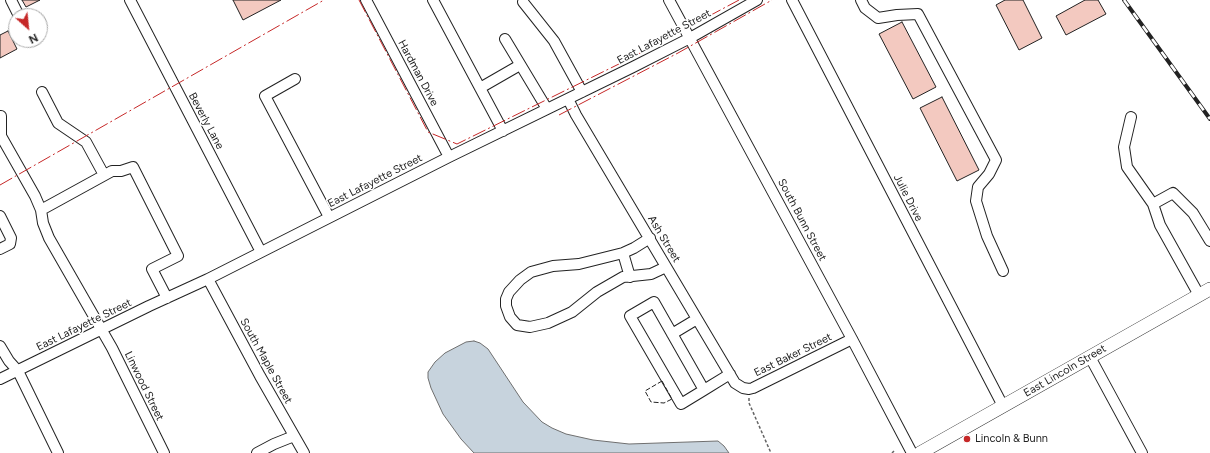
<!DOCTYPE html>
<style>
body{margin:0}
#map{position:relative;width:1210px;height:453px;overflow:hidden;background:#fff;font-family:Figtree,sans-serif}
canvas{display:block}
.north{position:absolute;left:8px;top:8px;width:40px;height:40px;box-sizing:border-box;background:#fff;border:1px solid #a7a7a7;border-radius:50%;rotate:153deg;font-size:11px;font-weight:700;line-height:16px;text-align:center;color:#222}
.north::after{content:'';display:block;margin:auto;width:14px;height:18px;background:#c62828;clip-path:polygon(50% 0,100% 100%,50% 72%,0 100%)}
</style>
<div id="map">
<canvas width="1210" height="453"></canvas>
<div class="north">N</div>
</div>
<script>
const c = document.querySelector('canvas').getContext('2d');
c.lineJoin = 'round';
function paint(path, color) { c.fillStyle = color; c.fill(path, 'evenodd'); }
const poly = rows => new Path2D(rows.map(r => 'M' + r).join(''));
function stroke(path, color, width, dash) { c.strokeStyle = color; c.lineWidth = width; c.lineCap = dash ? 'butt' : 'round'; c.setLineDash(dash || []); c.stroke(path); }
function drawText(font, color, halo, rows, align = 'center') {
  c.font = font + ' Figtree,sans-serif'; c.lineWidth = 3; c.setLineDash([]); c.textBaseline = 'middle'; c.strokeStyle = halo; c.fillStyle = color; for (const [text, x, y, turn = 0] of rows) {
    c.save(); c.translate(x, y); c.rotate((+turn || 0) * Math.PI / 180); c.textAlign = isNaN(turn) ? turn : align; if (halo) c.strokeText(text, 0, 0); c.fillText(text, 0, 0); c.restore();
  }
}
const water = poly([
 [474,341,480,343,488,349,523,402,542,422,552,428,566,434,593,440,629,444,718,441,724,446,729,453,474,453,461,439,443,414,431,388,428,378,428,372,435,362,445,353,466,342,474,341]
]);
const building = poly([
 [22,0,40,0,26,7,22,0],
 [233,0,281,0,243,20,233,0],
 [1005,0,1023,0,1042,38,1019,50,996,5,1005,0],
 [1085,0,1098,0,1106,14,1066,35,1056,16,1085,0],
 [902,22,936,87,913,99,879,34,902,22],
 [8,31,17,49,0,58,0,35,8,31],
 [942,97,979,170,957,181,920,108,942,97]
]);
const path = poly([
 [749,398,749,403,771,453],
 [892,453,894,451]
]);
const minor = poly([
 [11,0,19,16],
 [130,0,261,252],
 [366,0,449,157],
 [433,0,503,131],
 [669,0,852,339,912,453],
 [792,0,1003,406],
 [861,0,865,8,878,18,897,15,918,14,996,160,989,174,978,187,976,201,987,236,1003,271],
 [523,2,554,41,582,92],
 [505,39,547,109],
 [295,79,265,96,329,217],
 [480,88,520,65],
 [42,92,58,123,86,142,104,175],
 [568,99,576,115,735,383,743,388,749,389,753,388,852,339],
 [1,116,1,136,35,196,41,210],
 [1131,117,1124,147,1127,167,1153,204],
 [0,216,11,238,10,244,0,249],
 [650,238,634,248,623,253,579,264,553,266,531,272,520,280,509,292,506,299,506,306,510,317,517,325,530,327,548,323,572,312,597,292,623,277,651,274,666,267],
 [623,253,630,277],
 [208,279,260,376,304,453],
 [1199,295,1160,225,1153,204,1173,193,1193,213,1210,241],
 [672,334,697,319],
 [0,346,9,361,18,371,58,453],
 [1090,357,1142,453],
 [0,379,149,306,208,279,449,157,633,67,690,38,757,0],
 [704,390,654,302,630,316,681,404,704,390,730,374],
 [164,453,112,348,49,238,43,223,41,210,112,171,121,171,133,167,178,256,152,269,167,298],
 [257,453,274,444,294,436]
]);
const major = poly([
 [920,453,1210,289]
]);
const rail = poly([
 [1124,0,1210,119]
]);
const fence = poly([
 [662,381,672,399,664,403,651,402,645,391,662,381]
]);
const power = poly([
 [359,0,428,132,457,144,629,59,739,0],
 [559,115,678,53,772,0],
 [0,185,324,0]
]);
const markers = [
 [967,439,4,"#c62828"]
];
const streetNames = [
 ["East Lafayette Street",664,37,-28],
 ["Hardman Drive",418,73,62],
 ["Beverly Lane",206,121,62],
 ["East Lafayette Street",375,181,-27],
 ["Julie Drive",908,198,63],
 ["South Bunn Street",802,220,62],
 ["Ash Street",664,239,59],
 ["East Lafayette Street",84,325,-26],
 ["East Baker Street",793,355,-26],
 ["South Maple Street",266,361,61],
 ["East Lincoln Street",1065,371,-30],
 ["Linwood Street",144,386,64]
];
const poiNames = [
 ["Lincoln & Bunn",975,439]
];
paint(water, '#c7d3dd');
stroke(water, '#6f6f6f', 1);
paint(building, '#f3c9c0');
stroke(building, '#222', 1);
stroke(minor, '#222', 12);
stroke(major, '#222', 14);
stroke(path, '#646464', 1.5, [3, 2]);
stroke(minor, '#fff', 10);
stroke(major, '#fff', 13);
stroke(rail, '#222', 4);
stroke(rail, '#fff', 2.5, [8]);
stroke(fence, '#222', 1, [5, 2]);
stroke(power, '#c62828', 1, [14, 3, 2, 3]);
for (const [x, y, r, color] of markers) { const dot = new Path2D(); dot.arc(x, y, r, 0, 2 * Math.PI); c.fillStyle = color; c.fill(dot); stroke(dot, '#fff', 1.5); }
drawText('11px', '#222', '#fff', streetNames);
drawText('11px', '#222', '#fff', poiNames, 'left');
</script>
